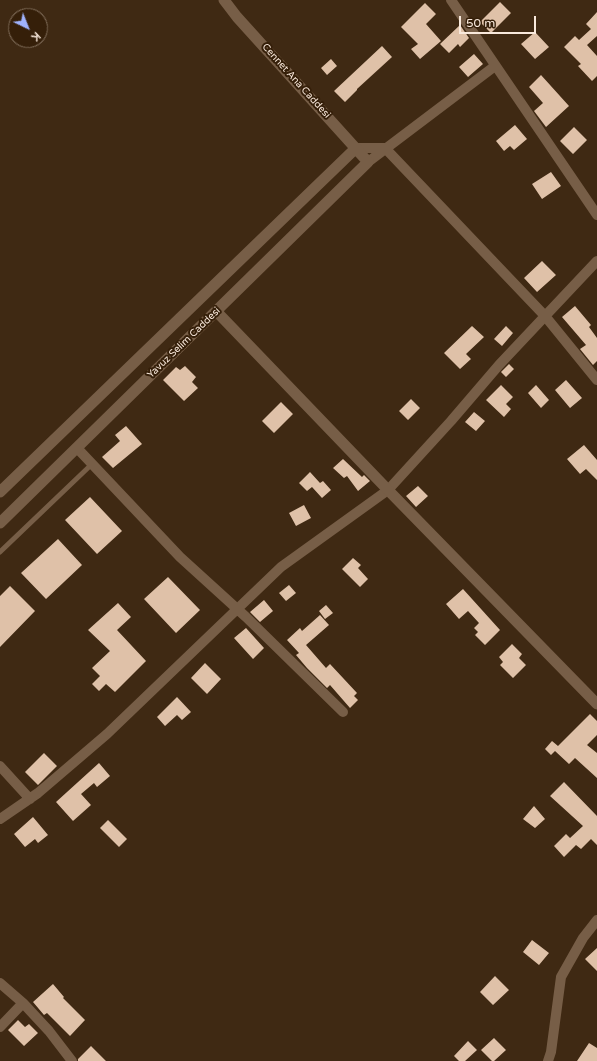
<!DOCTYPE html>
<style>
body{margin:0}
#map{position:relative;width:597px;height:1061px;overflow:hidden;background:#3f2913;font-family:"Varela Round",sans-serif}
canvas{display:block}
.north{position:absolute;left:8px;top:8px;width:40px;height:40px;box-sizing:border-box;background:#351f09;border:1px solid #83705d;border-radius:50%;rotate:137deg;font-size:11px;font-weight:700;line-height:16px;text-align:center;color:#f9e9dc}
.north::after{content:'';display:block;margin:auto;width:14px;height:18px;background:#a0b3fd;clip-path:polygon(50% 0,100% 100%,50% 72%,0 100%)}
.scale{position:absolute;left:459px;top:16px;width:77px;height:18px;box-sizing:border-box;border:2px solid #f9e9dc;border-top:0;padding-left:5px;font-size:12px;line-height:14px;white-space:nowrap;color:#f9e9dc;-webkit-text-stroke:3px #351f09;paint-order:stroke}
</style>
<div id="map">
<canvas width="597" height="1061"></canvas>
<div class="north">K</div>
<div class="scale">50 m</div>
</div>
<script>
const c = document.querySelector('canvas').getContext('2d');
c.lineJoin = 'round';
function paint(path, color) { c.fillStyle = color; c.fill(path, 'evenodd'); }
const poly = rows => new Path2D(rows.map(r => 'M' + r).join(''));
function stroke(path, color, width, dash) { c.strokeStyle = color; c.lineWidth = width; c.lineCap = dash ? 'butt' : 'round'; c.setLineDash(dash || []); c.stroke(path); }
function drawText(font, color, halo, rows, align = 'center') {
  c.font = font + ' "Varela Round",sans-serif'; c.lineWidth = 4; c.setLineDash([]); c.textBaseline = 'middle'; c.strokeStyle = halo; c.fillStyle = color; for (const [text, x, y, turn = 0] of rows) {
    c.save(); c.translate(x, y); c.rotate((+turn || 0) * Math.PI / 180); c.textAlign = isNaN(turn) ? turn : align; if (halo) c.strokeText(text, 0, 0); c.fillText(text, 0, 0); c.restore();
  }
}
const building = poly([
 [500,2,511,13,491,33,480,22],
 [425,3,436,14,426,24,441,41,420,59,411,49,418,44,401,27],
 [597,12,597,36,587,45,597,56,597,76,592,81,578,66,581,64,564,47,575,36,579,40,591,29,586,24],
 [460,25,469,38,460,47,458,44,449,53,440,44],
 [535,32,549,47,535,59,521,44],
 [382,46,392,57,357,89,357,90,345,102,334,91],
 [474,54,483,64,468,77,459,67],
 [331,59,337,66,327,75,321,68],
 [541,75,569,106,546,127,534,111,543,103,529,87],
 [515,125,527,139,514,150,510,146,504,151,496,141],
 [574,127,587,140,573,154,560,141],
 [551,172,561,186,542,199,532,184],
 [542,261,556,275,537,292,524,278],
 [575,306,591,325,589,327,597,338,597,361,593,365,580,349,586,345,562,317],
 [472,326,484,337,466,354,471,359,460,369,444,353],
 [506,326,513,333,502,346,494,339],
 [509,364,514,369,506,377,501,372],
 [185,366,196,377,192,382,198,388,184,401,163,380,176,367,180,370],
 [566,380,582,398,570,408,555,390],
 [501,385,513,397,506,404,511,409,504,417,486,400],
 [536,385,549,400,541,408,528,393],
 [411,399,420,408,408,420,399,411],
 [281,402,293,414,274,433,262,421],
 [474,412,485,421,476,431,465,422],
 [126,426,142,444,113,468,102,457,120,441,115,435],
 [584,445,597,460,597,480,586,469,580,474,567,459],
 [343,459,362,477,364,475,370,481,358,491,347,476,344,478,333,468],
 [310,472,320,483,323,481,331,490,322,498,312,487,307,491,299,483],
 [418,486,428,496,416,507,406,496],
 [90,497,122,531,97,554,65,520],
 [304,505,311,518,296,526,289,513],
 [58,539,82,565,46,599,21,573],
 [353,558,361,565,358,568,368,579,360,587,342,569],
 [168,577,200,610,176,633,144,599],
 [289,585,296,593,286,601,279,593],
 [10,586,35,611,0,647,0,596],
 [463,589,500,630,485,645,475,635,478,632,474,628,479,623,468,611,459,619,446,604],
 [264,600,273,611,260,622,250,612],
 [118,603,131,617,117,630,146,661,115,692,106,684,99,691,92,684,100,676,92,668,110,651,88,630],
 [326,605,333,613,325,619,319,611],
 [320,615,329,625,306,645,326,668,330,664,357,693,354,696,358,700,350,708,330,685,327,688,307,668,296,655,299,653,287,640,300,628,302,631],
 [246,628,264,648,253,659,234,638],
 [512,644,522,654,519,658,526,665,513,678,500,665,503,662,499,657],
 [205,663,221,679,207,694,191,678],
 [177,697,191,712,182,720,177,715,165,726,157,717],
 [590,714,597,721,597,735,587,745,597,753,597,778,575,758,569,764,555,751,551,755,545,749,552,741,558,746],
 [44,753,57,766,38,785,25,772],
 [99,763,110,776,97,787,94,783,81,794,91,805,73,821,56,802],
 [564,782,597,816,597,845,591,839,581,849,576,845,564,857,554,846,566,834,570,838,583,826,550,796],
 [534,806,545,819,535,828,523,819],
 [33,817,48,835,38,843,35,839,25,847,14,834],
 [108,820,127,839,119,847,100,828],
 [532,940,549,953,539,965,523,952],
 [597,948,597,971,585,959],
 [495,976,509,990,493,1005,480,992],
 [53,984,64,997,63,998,85,1020,70,1036,47,1013,44,1015,33,1002],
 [18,1020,25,1027,29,1024,38,1033,24,1046,8,1030],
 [494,1038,506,1050,494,1061,492,1061,481,1050],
 [468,1041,477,1050,465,1061,459,1061,454,1056],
 [589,1043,597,1048,597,1061,577,1061],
 [91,1046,106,1061,78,1061,78,1059]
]);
const service = poly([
 [0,552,92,464]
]);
const minor = poly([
 [451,0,597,215],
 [356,148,385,148,545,316,597,380],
 [368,162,495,66],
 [77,448,180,557,246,617,343,712],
 [0,766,30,799],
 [0,819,38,793,107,734,281,567,388,490,451,421,499,365,597,261],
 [0,983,23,1003,49,1031,72,1061],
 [0,1027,23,1003],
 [548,1061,551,1052,561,977,583,938,597,920]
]);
const tertiary = poly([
 [216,311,388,490,597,704],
 [0,492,356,148],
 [0,523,368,162,237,17,224,0]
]);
const streetNames = [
 ["Cennet Ana Caddesi",296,81,48],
 ["Yavuz Selim Caddesi",184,343,-44]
];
paint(building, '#dfc1a8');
stroke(service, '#775e47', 5);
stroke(minor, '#775e47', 10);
stroke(tertiary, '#775e47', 11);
drawText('10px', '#f9e9dc', '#351f09', streetNames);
</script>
